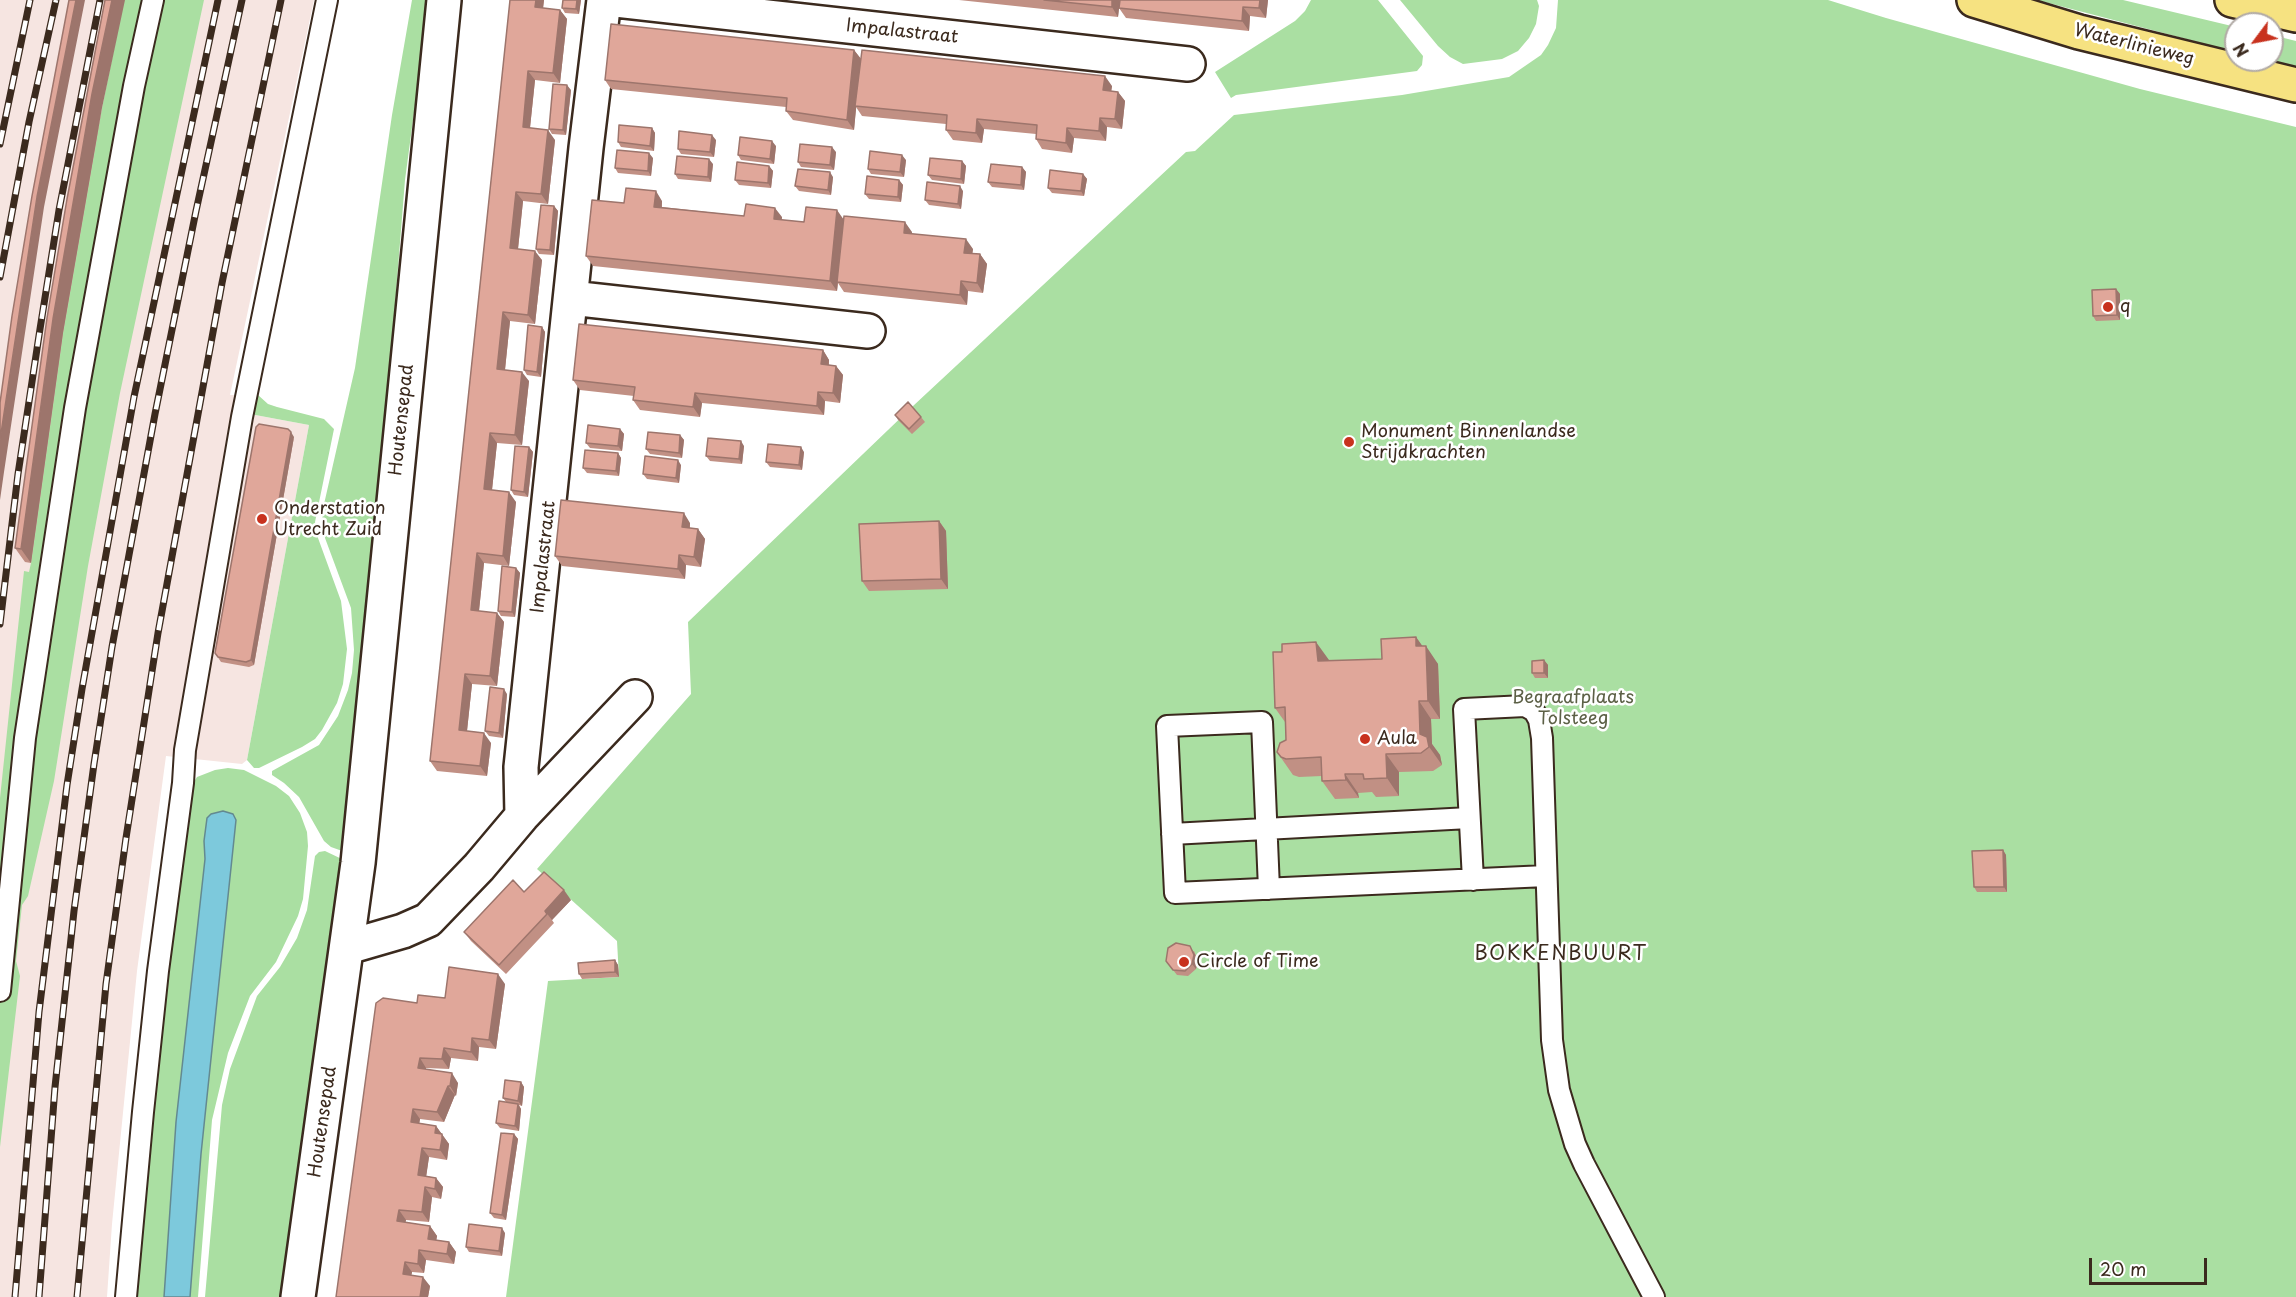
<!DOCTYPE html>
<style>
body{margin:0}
#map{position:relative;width:2296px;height:1297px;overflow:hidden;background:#fff;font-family:"Playpen Sans",sans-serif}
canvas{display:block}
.north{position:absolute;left:2224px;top:12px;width:60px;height:60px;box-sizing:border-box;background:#fff;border:2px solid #b1aaa5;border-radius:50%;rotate:238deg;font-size:16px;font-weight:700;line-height:24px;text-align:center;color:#3b2a1e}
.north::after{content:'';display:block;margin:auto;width:21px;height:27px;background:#c8321e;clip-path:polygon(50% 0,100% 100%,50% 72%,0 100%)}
.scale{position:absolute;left:2089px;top:1258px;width:118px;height:27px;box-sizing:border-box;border:3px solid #3b2a1e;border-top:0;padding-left:8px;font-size:18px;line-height:21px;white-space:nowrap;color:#3b2a1e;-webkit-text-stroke:4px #fff;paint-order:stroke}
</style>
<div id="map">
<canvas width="2296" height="1297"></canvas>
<div class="north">N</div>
<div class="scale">20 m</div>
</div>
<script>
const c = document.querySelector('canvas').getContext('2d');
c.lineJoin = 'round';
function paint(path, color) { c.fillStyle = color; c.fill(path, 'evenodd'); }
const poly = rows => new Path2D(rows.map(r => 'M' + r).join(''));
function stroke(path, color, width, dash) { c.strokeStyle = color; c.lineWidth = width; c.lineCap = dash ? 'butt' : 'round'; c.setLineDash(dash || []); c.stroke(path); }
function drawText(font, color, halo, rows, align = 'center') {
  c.font = font + ' "Playpen Sans",sans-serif'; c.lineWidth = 5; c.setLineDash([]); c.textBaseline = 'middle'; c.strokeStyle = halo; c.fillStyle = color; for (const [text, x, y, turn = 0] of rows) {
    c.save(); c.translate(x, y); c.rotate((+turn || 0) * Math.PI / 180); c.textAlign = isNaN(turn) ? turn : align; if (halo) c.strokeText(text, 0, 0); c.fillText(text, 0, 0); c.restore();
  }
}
const built = poly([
 [0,0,314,0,230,395,258,395,250,414,309,425,247,760,242,764,166,756,137,971,112,1224,107,1297,0,1297]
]);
const green = poly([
 [124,0,204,0,120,393,88,566,54,781,28,896,22,905,16,961,20,976,0,1147,0,798,24,571,29,572,31,563,63,333,102,108],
 [412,0,429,0,405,180,369,631,345,852,331,847,324,841,299,797,284,783,272,775,272,771,319,745,338,716,348,690,352,673,354,650,351,608,325,538,322,513,355,368,392,115],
 [1311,0,1378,0,1423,56,1422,65,1417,71,1236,95,1231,98,1215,72,1295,21,1305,11],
 [1400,0,1537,0,1539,6,1536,24,1529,38,1518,51,1502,59,1463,64,1450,57,1438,46],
 [1558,0,1828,0,1886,18,2140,89,2296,127,2296,1297,506,1297,548,981,619,977,617,941,537,869,691,694,688,622,913,406,1186,152,1195,151,1234,115,1402,95,1509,77,1541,55,1548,45,1556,28],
 [2037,0,2123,0,2236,27,2236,52],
 [2272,35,2296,41,2296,66,2270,60,2272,60],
 [258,395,268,404,277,407,324,419,334,429,315,522,318,538,341,601,347,649,343,684,337,703,322,730,315,739,302,747,259,768,254,768,247,760,309,425,250,414],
 [228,768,244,770,276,786,289,796,300,813,307,832,308,846,303,899,298,916,276,962,250,996,228,1053,212,1120,198,1297,190,1297,201,1154,236,820,204,841,205,859,176,1122,164,1297,136,1297,166,955,192,785,197,777,215,770],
 [325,851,346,861,282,1297,205,1297,222,1105,230,1069,257,996,280,967,297,938,307,910,315,856,319,852]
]);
const water = poly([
 [223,811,233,814,236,820,201,1154,190,1297,164,1297,176,1122,205,859,204,841,207,818,211,814,223,811]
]);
const service = poly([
 [1172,834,1469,818],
 [1473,880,1464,709,1525,706,1534,711,1539,720,1542,738,1552,1040,1559,1090,1575,1144,1584,1164,1654,1297],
 [1269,889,1262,722,1167,726,1175,893,1546,876],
 [0,991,25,738,75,408,134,86,153,0],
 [126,1297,143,1112,158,971,183,783,185,750,242,417,327,0]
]);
const minor = poly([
 [616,0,1188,64],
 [571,298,868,331],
 [522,816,521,767,586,148,604,0],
 [348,947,403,931,428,920,479,867,522,816,635,697],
 [298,1297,358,863,444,0]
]);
const primary = poly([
 [1974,0,2079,32,2296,85],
 [2232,0,2296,15]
]);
const rail = poly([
 [0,144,30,0],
 [0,277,29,122,56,0],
 [0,624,18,474,40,329,59,210,100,0],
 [15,1297,39,1012,67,785,82,689,134,397,218,0],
 [39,1297,55,1087,74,911,94,764,112,647,155,414,196,211,242,0],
 [77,1297,106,984,126,838,158,633,222,283,281,0]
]);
const wall = poly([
 [510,0,544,0,543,8,560,10,567,19,560,83,535,80,530,128,555,140,548,204,523,201,520,230,518,249,542,260,535,324,510,321,505,370,529,381,522,445,497,443,492,490,516,502,509,566,484,563,479,611,497,613,504,622,497,686,472,684,467,731,491,743,487,776,437,771,430,761],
 [563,0,581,0,579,14,565,13,562,8],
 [959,0,1268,0,1266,18,1250,16,1249,31,1126,18,1119,8,1118,17],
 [854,50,861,59,1112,86,1111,91,1118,92,1125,101,1122,129,1107,127,1106,141,1074,138,1072,153,1042,149,1036,139,1036,134,984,129,982,143,953,140,946,130,946,124,862,116,856,107,854,130,793,120,786,111,786,107,611,89,605,80],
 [571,90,566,135,552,134,549,129],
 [102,108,63,333,31,563,25,562,15,548],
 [652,128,655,133,654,151,621,147,618,142],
 [716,140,714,157,681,154,678,149],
 [776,146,774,164,741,160,738,155],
 [836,152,834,170,801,167,798,162],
 [653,158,651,176,618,173,615,168],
 [906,160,904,177,871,174,868,169],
 [962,161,966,166,964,184,932,180,928,175],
 [713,164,711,182,678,179,675,174],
 [769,166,773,171,771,188,739,185,735,180],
 [1022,167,1026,172,1024,190,992,187,988,182],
 [1083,174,1087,179,1084,196,1052,193,1048,188],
 [833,177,831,195,799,191,795,186],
 [899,180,903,185,901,202,869,199,865,194],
 [963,191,961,209,929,205,925,200],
 [662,201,662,207,744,216,782,217,781,220,804,222,843,219,912,232,912,234,973,249,972,254,980,254,987,264,983,293,968,291,967,305,844,292,838,283,837,291,593,266,586,256,624,203],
 [554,206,558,211,554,255,539,254,536,249],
 [2116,289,2120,294,2120,320,2096,321,2093,316],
 [542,327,545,332,541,377,527,375,524,370],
 [823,350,829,360,829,365,836,366,843,375,840,403,825,401,824,415,702,403,700,417,640,410,633,400,634,396,580,390,573,380],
 [895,415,921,417,925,422,912,434,898,420],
 [620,429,624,434,622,451,590,448,586,443],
 [680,435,684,440,682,458,650,454,646,449],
 [294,437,254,665,249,667,221,662,215,653],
 [744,446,742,464,710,461,706,456],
 [529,447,533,452,528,497,514,495,511,490],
 [804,452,802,470,770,467,766,462],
 [618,453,621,458,619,476,587,473,583,468],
 [681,465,679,483,647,479,643,474],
 [939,521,946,531,948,589,869,591,862,581],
 [690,523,690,528,698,529,705,539,701,567,686,565,685,579,562,566,555,556],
 [516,568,520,573,515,617,501,616,498,611],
 [1416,637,1422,646,1438,664,1440,719,1431,719,1432,744,1440,755,1442,765,1433,771,1399,772,1399,796,1376,797,1372,792,1358,793,1359,798,1335,799,1322,781,1322,776,1299,777,1293,775,1277,752,1286,740,1285,722,1275,708,1282,652,1329,661,1382,659],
 [1544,660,1548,665,1548,678,1535,678,1532,673],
 [507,694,503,738,489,736,485,731],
 [2003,850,2006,855,2007,892,1977,892,1974,887],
 [524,892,571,900,552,920,554,923,506,974,471,941,464,932],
 [1194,951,1198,960,1196,969,1188,976,1177,975,1166,961],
 [615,960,618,965,619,977,582,979,579,974],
 [505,984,496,1049,479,1047,478,1061,451,1058,449,1069,426,1068,426,1069,458,1083,456,1096,455,1095,444,1122,420,1119,419,1123,436,1126,449,1144,447,1160,429,1157,426,1176,436,1178,443,1187,441,1199,432,1197,429,1222,406,1220,405,1222,430,1226,437,1236,436,1240,449,1242,456,1252,454,1264,426,1260,424,1273,412,1272,411,1275,430,1286,428,1297,336,1297,417,1003,445,998],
 [521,1082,524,1087,522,1106,519,1105,521,1109,519,1131,500,1128,496,1123,506,1102,503,1098],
 [514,1134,518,1139,506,1220,494,1218,490,1213],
 [505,1233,502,1256,469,1252,466,1247]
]);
const shadedWall = poly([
 [76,0,85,0,44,207,4,472,0,500,0,440,37,197],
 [112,0,125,0,102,108,63,333,31,563,21,549,53,319,92,94],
 [536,0,544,0,542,17,535,7],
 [577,0,581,0,579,14,576,9],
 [1112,0,1120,0,1118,17,1112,7],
 [1260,0,1268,0,1266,18,1259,8],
 [1243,7,1250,16,1249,31,1242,21],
 [560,10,567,19,560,83,553,73],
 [854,50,861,59,854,130,847,120],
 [528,71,535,80,529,137,523,127],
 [1105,76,1112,86,1110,100,1103,90],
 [567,85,571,90,566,135,563,130],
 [1118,92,1125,101,1122,129,1115,119],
 [1100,118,1107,127,1106,141,1099,131],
 [977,119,984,129,982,143,976,133],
 [652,128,655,133,654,151,650,146],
 [1067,128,1074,138,1072,153,1066,143],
 [548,130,555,140,548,204,541,194],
 [712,135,716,140,714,157,710,152],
 [772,141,776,146,774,164,770,159],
 [832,147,836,152,834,170,830,165],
 [649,153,653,158,651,176,648,171],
 [902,155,906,160,904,177,900,172],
 [709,159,713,164,711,182,708,177],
 [962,161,966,166,964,184,961,179],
 [769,166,773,171,771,188,768,183],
 [1022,167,1026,172,1024,190,1021,185],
 [830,172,833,177,831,195,828,190],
 [1083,174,1087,179,1084,196,1081,191],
 [899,180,903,185,901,202,898,197],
 [960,186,963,191,961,209,958,204],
 [656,191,662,201,661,216,654,207],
 [516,192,523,201,517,258,510,248],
 [554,206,558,211,554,255,550,250],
 [775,208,782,217,781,229,774,219],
 [837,210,844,220,837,291,830,281],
 [905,222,912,232,911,242,904,233],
 [966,239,973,249,971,263,964,253],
 [535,251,542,260,535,324,528,315],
 [980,254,987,264,983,293,977,283],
 [961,281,968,291,967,305,960,295],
 [2116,289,2120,294,2120,320,2117,315],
 [503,312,510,321,504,379,497,369],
 [542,327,545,332,541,377,537,372],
 [823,350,829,360,828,374,821,364],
 [836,366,843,375,840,403,833,393],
 [522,372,529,381,522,445,515,435],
 [818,392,825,401,824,415,817,406],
 [695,393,702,403,700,417,693,407],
 [620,429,624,434,622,451,618,446],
 [291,432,294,437,254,665,251,660],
 [490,433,497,443,491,499,484,489],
 [680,435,684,440,682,458,679,453],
 [741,441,744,446,742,464,739,459],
 [529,447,533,452,528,497,524,492],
 [801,447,804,452,802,470,799,465],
 [618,453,621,458,619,476,616,471],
 [678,460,681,465,679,483,676,478],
 [509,492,516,502,509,566,503,556],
 [684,513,690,523,689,537,682,527],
 [939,521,946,531,948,589,941,579],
 [698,529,705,539,701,567,694,557],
 [477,553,484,563,478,620,471,610],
 [679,555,686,565,685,579,678,569],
 [516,568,520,573,515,617,512,612],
 [497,613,504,622,497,686,490,676],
 [1416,637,1426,651,1426,646,1438,664,1440,719,1428,701,1416,646],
 [1316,642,1329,660,1330,680,1318,661],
 [1544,660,1548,665,1548,678,1544,673],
 [465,674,472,684,466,740,459,730],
 [504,689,507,694,503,738,499,733],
 [1419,701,1431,719,1432,744,1440,755,1442,765,1420,734],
 [484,733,491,743,487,776,480,766],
 [1386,754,1399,772,1399,796,1387,778],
 [1345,774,1358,793,1359,798,1346,780],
 [2003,850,2006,855,2007,892,2004,887],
 [564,890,571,900,552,920,545,911],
 [1190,946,1198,960,1196,969,1192,964],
 [615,960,618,965,619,977,615,972],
 [498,974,505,984,496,1049,489,1040],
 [472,1038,479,1047,478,1061,471,1052],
 [444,1048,451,1058,449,1069,442,1059],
 [420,1058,426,1068,425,1078,418,1068],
 [452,1073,458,1083,456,1096,450,1086],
 [521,1082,524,1087,522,1106,518,1101],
 [448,1086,455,1095,444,1122,437,1112],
 [518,1104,521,1109,519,1131,515,1126],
 [413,1109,420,1119,418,1132,411,1122],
 [436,1126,449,1144,447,1160,440,1150,435,1133],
 [514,1134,518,1139,506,1220,502,1215],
 [422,1148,429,1157,425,1185,418,1175],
 [436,1178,443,1187,441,1199,435,1189],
 [425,1187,432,1197,429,1222,422,1212],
 [399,1210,406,1220,404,1231,397,1221],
 [430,1226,437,1236,435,1249,428,1239],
 [502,1228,505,1233,502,1256,499,1251],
 [449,1242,456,1252,454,1264,447,1254],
 [419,1250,426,1260,424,1273,418,1264],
 [405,1262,412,1272,410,1284,403,1274],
 [423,1277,430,1286,428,1297,420,1297]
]);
const building = poly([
 [69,0,76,0,37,197,0,440,0,403,12,316,32,196,69,0],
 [105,0,112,0,92,94,53,319,21,549,15,548,47,318,67,199,105,0],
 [510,0,536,0,535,7,560,10,553,73,528,71,523,127,548,130,541,194,516,192,510,248,535,251,528,315,503,312,497,369,522,372,515,435,490,433,484,489,509,492,503,556,477,553,471,610,497,613,490,676,465,674,459,730,484,733,480,766,430,761,510,0],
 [563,0,577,0,576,9,562,8,563,0],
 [1044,0,1112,0,1112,7,1044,0],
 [1120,0,1260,0,1259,8,1243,7,1242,21,1119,8,1120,0],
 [611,24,854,50,847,120,786,111,787,98,605,80,611,24],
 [862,50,1105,76,1103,90,1118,92,1115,119,1100,118,1099,131,1067,128,1066,143,1036,139,1037,125,977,119,976,133,946,130,947,115,855,106,862,50],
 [553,84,567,85,563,130,549,129,553,84],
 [619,125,652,128,650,146,618,142,619,125],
 [679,131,712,135,710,152,678,149,679,131],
 [740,137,772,141,770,159,738,155,740,137],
 [800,144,832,147,830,165,798,162,800,144],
 [617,150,649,153,648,171,615,168,617,150],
 [870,151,902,155,900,172,868,169,870,151],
 [677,156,709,159,708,177,675,174,677,156],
 [930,158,962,161,961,179,928,175,930,158],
 [737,162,769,166,768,183,735,180,737,162],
 [991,164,1022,167,1021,185,988,182,991,164],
 [798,169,830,172,828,190,795,186,798,169],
 [1050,170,1083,174,1081,191,1048,188,1050,170],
 [867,176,899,180,898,197,865,194,867,176],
 [927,182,960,186,958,204,925,200,927,182],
 [626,188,656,191,654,207,744,216,746,204,775,208,774,219,804,222,806,207,837,210,830,281,586,256,592,200,624,203,626,188],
 [541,205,554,206,550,250,536,249,541,205],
 [844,216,905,222,904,233,966,239,964,253,980,254,977,283,961,281,960,295,837,282,844,216],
 [2116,289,2117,315,2093,316,2092,290,2116,289],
 [579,324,823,350,821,364,836,366,833,393,818,392,817,406,695,393,693,407,633,400,635,387,573,380,579,324],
 [528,325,542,327,537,372,524,370,528,325],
 [908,402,921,417,909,429,895,415,908,402],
 [259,424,288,429,291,432,251,660,246,662,218,657,215,653,256,427,259,424],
 [588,425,620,429,618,446,586,443,588,425],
 [648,432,680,435,679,453,646,449,648,432],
 [708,438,741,441,739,459,706,456,708,438],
 [768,444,801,447,799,465,766,462,768,444],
 [515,446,529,447,524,492,511,490,515,446],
 [585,450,618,453,616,471,583,468,585,450],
 [645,456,678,460,676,478,643,474,645,456],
 [561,500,684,513,682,527,698,529,694,557,679,555,678,569,555,556,561,500],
 [939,521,941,579,862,581,859,524,939,521],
 [502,566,516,568,512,612,498,611,502,566],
 [1416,637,1416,646,1426,646,1428,701,1419,701,1420,734,1427,737,1429,747,1421,753,1386,754,1387,778,1364,779,1363,774,1345,774,1346,780,1322,781,1321,757,1286,759,1281,757,1277,752,1280,743,1286,740,1285,707,1275,708,1273,652,1282,652,1282,644,1316,642,1318,661,1382,659,1381,639,1416,637],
 [1544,660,1544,673,1532,673,1532,661,1544,660],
 [490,687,504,689,499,733,485,731,490,687],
 [2003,850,2004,887,1974,887,1972,851,2003,850],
 [544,872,564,890,545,911,547,914,499,965,464,932,513,880,524,892,544,872],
 [1176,943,1190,946,1194,955,1192,964,1185,971,1173,970,1166,961,1168,948,1176,943],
 [615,960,615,972,579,974,578,963,615,960],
 [449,967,498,974,489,1040,472,1038,471,1052,444,1048,442,1059,420,1058,418,1068,452,1073,450,1086,448,1086,437,1112,413,1109,411,1122,436,1126,435,1133,442,1134,442,1139,440,1150,422,1148,418,1175,436,1178,435,1189,425,1187,422,1212,399,1210,397,1221,430,1226,428,1239,449,1242,447,1254,419,1250,418,1264,405,1262,403,1274,423,1277,420,1297,336,1297,376,1003,383,998,417,1003,418,995,445,998,449,967],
 [505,1080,521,1082,518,1101,503,1098,505,1080],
 [499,1101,518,1104,515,1126,496,1123,499,1101],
 [501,1133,514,1134,502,1215,490,1213,501,1133],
 [469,1224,502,1228,499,1251,466,1247,469,1224]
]);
const markers = [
 [2108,307,6,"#c8321e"],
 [1349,442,6,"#c8321e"],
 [262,519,6,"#c8321e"],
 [1365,739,6,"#c8321e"],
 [1184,962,6,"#c8321e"]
];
const streetNames = [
 ["Impalastraat",902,32,6],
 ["Waterlinieweg",2134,45,14],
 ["Houtensepad",402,420,-84],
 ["Impalastraat",544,557,-84],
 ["Houtensepad",323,1122,-82]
];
const poiNames = [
 ["q",2120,307],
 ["Monument Binnenlandse",1361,432],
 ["Strijdkrachten",1361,453],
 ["Onderstation",274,509],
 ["Utrecht Zuid",274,530],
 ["Aula",1377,739],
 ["Circle of Time",1196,962]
];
const parkNames = [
 ["Begraafplaats",1573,698],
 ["Tolsteeg",1573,719]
];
const neighbourhoodNames = [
 ["BOKKENBUURT",1561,954]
];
paint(built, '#f6e5e1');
paint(green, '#aadfa2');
paint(water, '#7dc9dc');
stroke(water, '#638990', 1.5);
stroke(service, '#3b2a1e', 24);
stroke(minor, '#3b2a1e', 38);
stroke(primary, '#3b2a1e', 38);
stroke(service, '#fff', 20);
stroke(minor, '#fff', 33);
stroke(primary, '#f6e281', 33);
stroke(rail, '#3b2a1e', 7);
stroke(rail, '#fff', 4.5, [14]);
paint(wall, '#c19084');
paint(shadedWall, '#9d756c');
paint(building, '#e0a79a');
stroke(building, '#9d756c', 1.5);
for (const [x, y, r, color] of markers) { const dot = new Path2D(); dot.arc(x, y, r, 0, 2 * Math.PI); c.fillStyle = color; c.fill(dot); stroke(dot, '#fff', 2); }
drawText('18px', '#3b2a1e', '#fff', streetNames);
drawText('18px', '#3b2a1e', '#fff', poiNames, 'left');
drawText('18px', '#5c6046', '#fff', parkNames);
c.letterSpacing = '1.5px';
drawText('20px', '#3b2a1e', '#fff', neighbourhoodNames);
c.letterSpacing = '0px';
</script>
